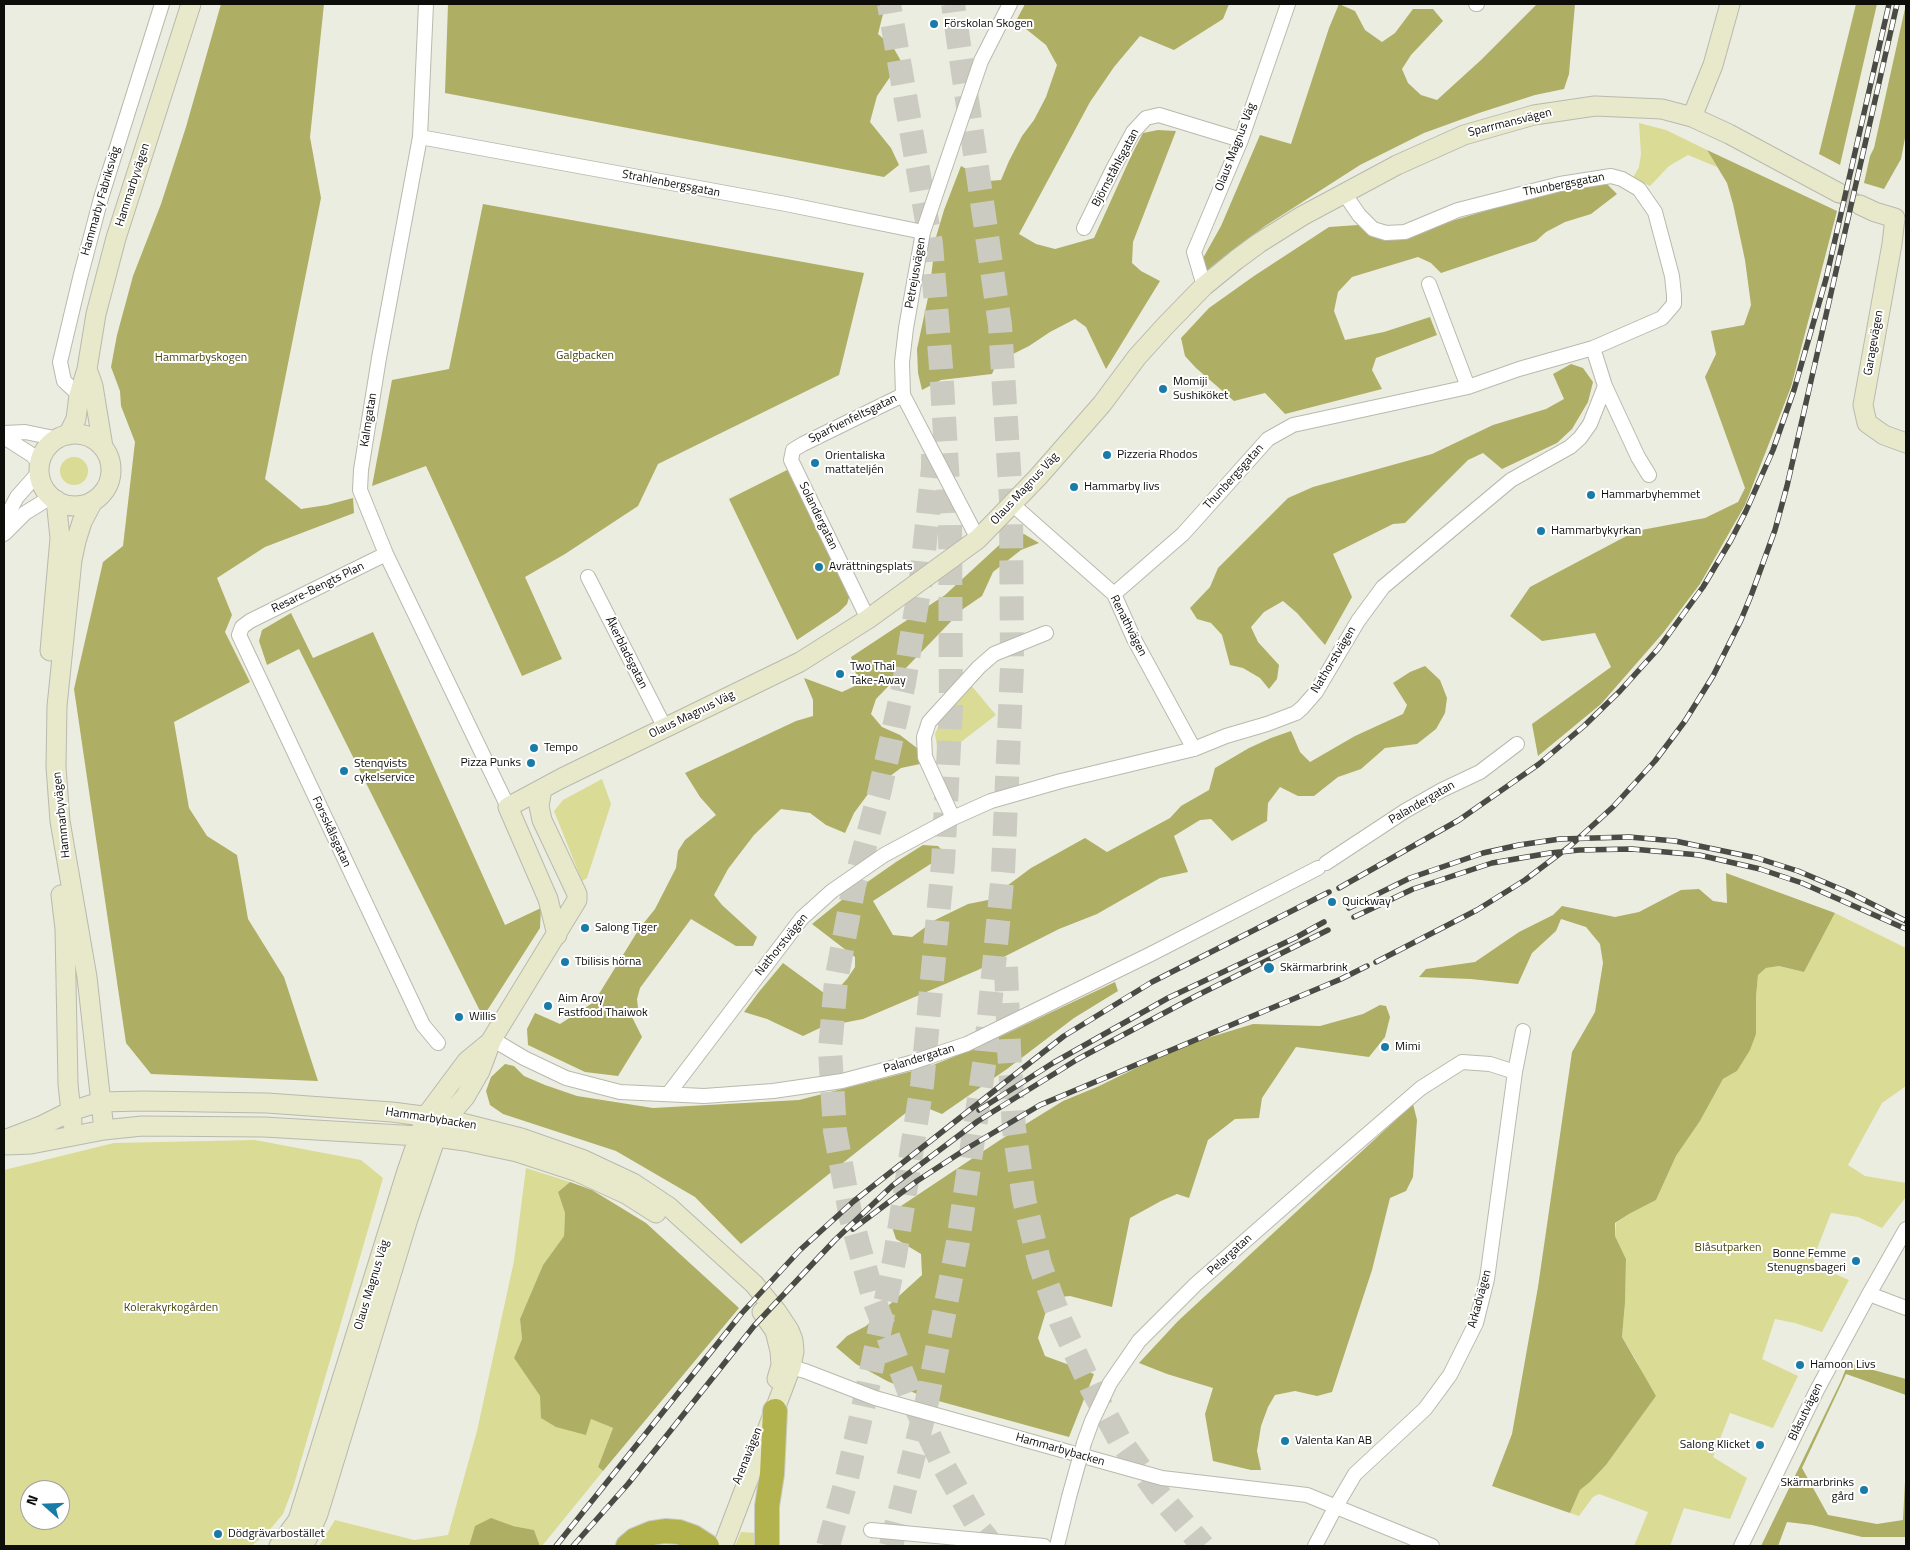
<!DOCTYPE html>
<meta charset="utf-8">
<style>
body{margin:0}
#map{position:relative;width:1910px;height:1550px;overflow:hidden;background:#ecede1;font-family:"Titillium Web",sans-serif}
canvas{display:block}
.frame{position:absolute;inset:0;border:5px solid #0d0d0a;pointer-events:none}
.north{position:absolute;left:20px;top:1480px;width:50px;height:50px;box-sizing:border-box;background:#fff;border:1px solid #9e9e9d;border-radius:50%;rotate:290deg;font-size:14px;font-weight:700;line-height:20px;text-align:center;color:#0d0d0a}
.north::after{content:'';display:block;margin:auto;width:18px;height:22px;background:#197ba7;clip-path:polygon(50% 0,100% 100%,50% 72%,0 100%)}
</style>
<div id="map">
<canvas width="1910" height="1550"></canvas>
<div class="frame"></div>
<div class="north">N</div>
</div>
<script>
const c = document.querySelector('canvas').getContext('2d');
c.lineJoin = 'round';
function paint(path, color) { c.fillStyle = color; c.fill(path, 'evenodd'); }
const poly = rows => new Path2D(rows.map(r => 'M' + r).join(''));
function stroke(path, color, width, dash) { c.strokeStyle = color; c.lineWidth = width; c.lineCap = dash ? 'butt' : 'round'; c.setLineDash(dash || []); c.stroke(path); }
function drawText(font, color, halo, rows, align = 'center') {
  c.font = font + ' "Titillium Web",sans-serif'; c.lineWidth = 4; c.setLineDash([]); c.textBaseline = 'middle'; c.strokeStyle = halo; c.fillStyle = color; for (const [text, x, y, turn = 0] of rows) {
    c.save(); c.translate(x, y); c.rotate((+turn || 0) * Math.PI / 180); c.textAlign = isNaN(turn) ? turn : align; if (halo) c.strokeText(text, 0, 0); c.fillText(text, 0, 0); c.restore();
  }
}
const green = poly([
 [1639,123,1666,130,1707,150,1717,167,1688,155,1669,166,1650,186,1633,178,1639,167,1641,154],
 '60 471a14 14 0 1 1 28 0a14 14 0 1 1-28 0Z',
 [970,684,996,715,939,759,935,734,941,720],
 [602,779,611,804,587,878,582,881,554,811,563,800],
 [1835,913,1906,948,1906,1086,1882,1103,1848,1165,1865,1176,1906,1183,1906,1197,1882,1228,1858,1217,1831,1213,1813,1259,1821,1268,1849,1280,1822,1332,1795,1323,1775,1319,1762,1359,1798,1376,1773,1428,1730,1413,1713,1457,1747,1478,1730,1519,1684,1508,1670,1546,1634,1546,1648,1512,1599,1494,1593,1497,1579,1516,1570,1513,1580,1490,1590,1482,1606,1465,1656,1396,1646,1381,1636,1360,1622,1337,1625,1303,1626,1259,1615,1236,1616,1223,1629,1214,1656,1200,1676,1156,1700,1121,1723,1079,1737,1071,1756,1034,1756,997,1758,975,1766,968,1779,966,1804,972],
 [255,1140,361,1160,383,1178,293,1488,283,1514,266,1534,251,1546,4,1546,4,1170,114,1143],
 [30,1490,60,1490,60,1520,30,1520],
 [526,1168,570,1182,558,1192,565,1213,564,1236,543,1265,520,1319,522,1339,514,1358,540,1396,586,1435,591,1419,613,1428,598,1467,603,1471,542,1546,540,1546,534,1530,513,1526,475,1526,469,1546,319,1546,335,1520,414,1540,448,1535,477,1431,514,1261],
 [741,1532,756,1533,758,1546,735,1546]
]);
const forest = poly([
 [221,4,324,4,310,137,321,198,265,479,301,509,327,505,353,498,354,513,265,547,217,578,232,615,225,632,250,682,174,722,189,808,207,836,237,855,248,919,284,977,318,1081,151,1074,126,1043,74,689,103,562,123,546,135,442,121,406,120,391,111,367,117,335,133,276,161,204,186,127],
 [448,4,880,4,883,14,878,34,893,47,901,61,877,96,870,122,891,148,899,165,884,177,445,93],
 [1025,4,1229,4,1223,19,1174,50,1140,36,1114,67,1090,102,1019,234,1036,244,1055,249,1094,238,1132,154,1143,133,1158,130,1176,131,1133,242,1132,263,1141,271,1160,281,1106,369,1086,327,1075,319,1050,332,1029,346,997,362,992,374,941,380,922,390,918,373,917,349,929,293,936,237,944,210,961,166,988,181,1001,180,1009,161,1022,136,1034,120,1046,97,1057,65,1046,45,1016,21],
 [1339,4,1355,11,1365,30,1382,42,1395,33,1413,9,1433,9,1443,21,1411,55,1402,69,1408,83,1421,95,1437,100,1481,60,1537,4,1575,4,1569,74,1564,89,1535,95,1479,113,1424,133,1360,165,1265,226,1236,248,1219,265,1205,273,1198,267,1221,226,1260,135,1291,144,1329,28],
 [1856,4,1877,4,1840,165,1819,154],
 [1906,4,1906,133,1901,159,1884,189,1864,183,1870,156,1874,148],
 [1707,150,1837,211,1791,387,1745,505,1700,584,1663,633,1601,704,1538,756,1532,724,1611,667,1595,633,1542,641,1510,616,1530,587,1636,531,1705,518,1738,502,1745,488,1705,377,1716,354,1711,331,1744,325,1751,305,1745,260,1733,204,1727,183],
 [1606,183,1617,194,1591,214,1565,222,1546,232,1536,241,1441,273,1431,263,1418,257,1352,277,1338,292,1334,311,1345,340,1384,332,1430,317,1437,335,1376,358,1372,370,1382,389,1285,414,1265,393,1234,401,1196,368,1185,356,1181,338,1209,308,1254,276,1329,227,1358,225,1382,229,1435,226,1545,193],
 [483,204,864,273,839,375,658,464,638,506,565,554,525,577,562,659,522,676,426,466,372,486,392,380,449,369],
 [1571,364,1583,368,1593,382,1588,402,1572,429,1557,443,1502,469,1483,453,1468,460,1405,523,1393,524,1333,554,1352,597,1325,645,1297,613,1283,601,1264,612,1251,627,1258,642,1279,665,1277,679,1269,689,1260,678,1243,668,1230,665,1222,635,1211,623,1197,619,1190,608,1210,587,1218,568,1288,498,1313,487,1432,454,1493,425,1546,409,1564,399,1553,374],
 [793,467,851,591,847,604,839,612,797,640,729,499],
 [1024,534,1039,543,1021,550,993,572,982,596,963,609,876,699,871,714,882,727,900,735,917,748,920,764,901,768,871,790,854,813,845,833,826,825,810,813,781,809,754,835,728,869,714,895,722,905,757,937,753,946,736,946,691,919,640,988,637,999,638,1008,632,1017,642,1037,618,1076,585,1072,528,1045,527,1029,535,1013,560,1024,594,1002,639,929,655,909,676,868,678,851,685,840,716,815,700,797,685,773,796,721,813,716,813,700,804,678,842,692,859,684,851,657,945,595,1009,536],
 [291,613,313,658,373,632,505,925,541,908,540,928,483,1017,299,649,267,665,259,641,262,630],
 [1425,666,1440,680,1447,698,1445,713,1436,729,1417,744,1385,748,1361,769,1338,777,1314,796,1298,796,1280,787,1268,803,1267,821,1232,841,1211,819,1200,820,1174,836,1188,872,1160,878,1097,914,1059,929,978,970,863,1019,822,1027,803,1036,767,1019,744,1012,758,993,783,963,824,993,835,992,847,979,855,967,855,957,812,924,843,899,896,862,923,845,938,846,946,854,873,901,893,935,912,937,935,920,968,904,988,900,1031,868,1085,838,1107,852,1170,818,1181,806,1209,790,1215,768,1249,748,1271,738,1291,731,1300,752,1310,762,1355,736,1403,714,1407,705,1393,683,1410,672],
 [1726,873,1835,913,1804,972,1779,966,1766,968,1758,975,1756,997,1756,1034,1750,1050,1737,1071,1723,1079,1700,1121,1676,1156,1656,1200,1629,1214,1615,1223,1615,1236,1626,1259,1625,1303,1622,1337,1656,1396,1606,1465,1590,1482,1580,1490,1570,1513,1492,1486,1512,1434,1538,1287,1572,1052,1595,1012,1603,963,1600,944,1586,927,1561,919,1556,931,1532,953,1518,984,1471,979,1419,977,1426,969,1475,962,1519,932,1553,915,1562,906,1615,917,1639,912,1681,890,1699,889,1713,901,1727,903],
 [1115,982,1118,991,1074,1018,1007,1069,942,1114,917,1104,741,1244,695,1197,616,1151,503,1114,490,1105,486,1091,491,1077,505,1064,514,1066,524,1076,545,1085,577,1096,653,1108,799,1100,928,1067,976,1048],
 [1380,1005,1386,1006,1390,1017,1385,1037,1369,1057,1296,1047,1262,1098,1259,1118,1235,1119,1208,1140,1189,1198,1177,1194,1161,1201,1130,1218,1112,1307,1070,1296,1050,1298,1038,1338,1045,1356,1094,1374,1069,1437,924,1397,887,1381,856,1364,836,1347,847,1336,866,1326,922,1275,921,1254,896,1239,890,1221,901,1206,1000,1140,1063,1101,1097,1087,1163,1055,1201,1040,1253,1024,1320,1026,1363,1014],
 [1413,1104,1417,1120,1413,1177,1406,1191,1390,1198,1372,1270,1332,1392,1317,1396,1295,1391,1275,1395,1268,1407,1261,1426,1257,1451,1261,1470,1251,1470,1213,1461,1205,1414,1213,1388,1167,1374,1139,1363,1178,1321],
 [570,1182,592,1190,646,1223,739,1308,603,1471,598,1467,613,1428,591,1419,586,1435,556,1427,541,1418,540,1396,514,1358,522,1339,520,1319,543,1265,564,1236,565,1213,558,1192],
 [1848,1363,1906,1379,1906,1395,1846,1374,1802,1468,1828,1515,1877,1524,1903,1520,1906,1462,1906,1537,1862,1537,1812,1525,1787,1522,1778,1546,1761,1546,1841,1381],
 [491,1518,513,1526,534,1530,540,1546,469,1546,475,1526]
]);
const secondaryTunnel = poly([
 [1839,193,1860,205]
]);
const highwayTunnel = poly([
 [933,454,933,468,921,579,904,683,879,794,854,886,836,981,830,1050,835,1131,851,1218,874,1300,912,1399,942,1463,980,1530,993,1546],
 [1006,967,1009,1049,1014,1129,1024,1199,1040,1265,1061,1322,1091,1387,1119,1439,1157,1492,1203,1546],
 [828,1546,847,1478,868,1386,895,1256,922,1085,943,863,951,707,950,518,941,367,931,244,889,4],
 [891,1546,926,1406,958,1242,985,1058,1003,872,1012,667,1011,500,1000,325,953,4]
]);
const street = poly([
 [426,4,420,137,379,358,361,470,360,490,386,554,508,807],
 [1476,4,1477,4],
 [420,137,786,204,923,232],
 [1084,228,1113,169,1133,132,1146,118,1159,115,1241,140],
 [1429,284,1468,387],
 [1204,286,1194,252,1241,140,1288,4],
 [1605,386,1638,457,1649,475],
 [79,395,64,381,60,362,80,278,101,198,162,4],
 [4,433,25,432,59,439],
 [4,437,32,455,40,464],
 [1012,504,1114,594,1134,639,1194,749],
 [4,528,9,512,17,497,40,471],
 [4,534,25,513,51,497],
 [978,539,903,395,902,362,906,328,923,232,981,61,1010,4],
 [386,554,250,621,242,627,239,635,423,1025,438,1043],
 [588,577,665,728],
 [1114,594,1183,534,1268,439,1293,425,1468,387,1519,369,1593,348,1662,318,1674,304,1674,295,1672,276,1655,212,1639,189,1622,179,1611,176,1560,184,1458,210,1405,232,1386,233,1373,229,1359,215,1344,193],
 [868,619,791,460,793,450,803,444,903,395],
 [953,818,925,757,924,737,929,722,979,667,994,654,1046,633],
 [1326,863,1405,811,1442,790,1480,772,1517,744],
 [492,1039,524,1058,566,1078,620,1092,704,1096,773,1091,842,1081,910,1063,967,1044,1151,954,1318,868],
 [1515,1072,1523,1031],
 [669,1093,802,918,832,891,884,855,953,818,991,801,1061,781,1194,749,1226,736,1267,724,1296,713,1302,708,1316,692,1358,621,1383,587,1511,480,1570,447,1580,438,1590,424,1605,386,1593,348],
 [1869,1294,1906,1308],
 [783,1365,805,1371,875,1398,1162,1478,1307,1495,1432,1546],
 [1084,1443,1092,1421,1110,1383,1139,1341,1196,1284,1319,1176,1421,1088,1462,1062,1490,1064,1515,1072,1487,1279,1476,1323,1450,1375,1425,1409,1355,1474,1335,1508,1315,1546],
 [871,1530,1044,1546],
 [1057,1546,1069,1497],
 [1741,1546,1817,1390,1869,1294,1906,1229]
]);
const secondary = poly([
 [1692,117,1713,65,1730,4],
 [1860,205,1875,212,1895,218,1892,244,1863,405,1867,423,1884,435,1906,443],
 [87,369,93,386,103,447],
 '39 470a36 36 0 1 1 72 0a36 36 0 1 1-72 0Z',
 [68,435,76,419,79,395,87,369,96,314,116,238,191,4],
 [93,501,82,522,76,541,72,560,57,706,56,767,60,821,87,977,104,1130],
 [50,651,60,538,56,500],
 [61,895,65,929,68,1084,72,1122],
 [557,935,548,899,508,807,562,778,800,662,868,619,978,539,1038,477,1102,404,1137,357,1166,325,1204,286,1236,260,1259,243,1302,216,1397,165,1464,135,1534,115,1595,106,1662,109,1692,117,1729,134,1839,193],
 [4,1140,43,1125,71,1111,100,1102,143,1101,267,1103,392,1112,446,1119,521,1138,584,1160,633,1183,669,1207,754,1284,777,1312,789,1330,793,1340,794,1351,791,1367,723,1546],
 [7,1145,31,1144,104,1130,142,1126,264,1127,436,1137,465,1141,517,1152,578,1172,626,1194,656,1213],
 [762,1312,775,1331,780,1351,781,1365,777,1379],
 [279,1546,298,1520,407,1171,426,1116,467,1061,490,1042],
 [301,1546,307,1539,318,1514,408,1219,436,1137,446,1119,465,1097,480,1071,492,1039,577,900,577,894,542,820,539,806,542,789]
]);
const highway = poly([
 [628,1546,635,1540,652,1533,665,1531,679,1532,693,1537,707,1546],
 [767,1546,767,1506,772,1474,775,1411]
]);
const rail = poly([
 [1339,888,1459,820,1539,764,1584,726,1620,691,1658,649,1703,587,1731,540,1746,511,1773,450,1794,390,1826,279,1889,4],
 [1349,908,1410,878,1483,853,1519,845,1560,839,1629,837,1675,841,1757,858,1798,871,1850,893,1906,921],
 [1354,917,1413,889,1492,863,1550,853,1579,850,1632,849,1699,855,1760,869,1802,883,1906,929],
 [1376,962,1477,910,1525,880,1570,846,1613,807,1655,761,1685,721,1713,676,1741,620,1752,593,1775,530,1787,486,1897,4],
 [979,1110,1053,1063,1168,998,1295,938,1324,922],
 [853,1229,917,1181,966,1149,1040,1105,1341,979,1367,966],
 [556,1546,742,1313,800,1250,854,1201,1064,1036,1152,982,1329,892],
 [573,1546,628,1484,754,1326,835,1240,892,1186,978,1121,1078,1059,1196,996,1328,930]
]);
const streetBridge = poly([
 [1069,1497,1084,1443]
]);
const markers = [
 [934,24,5,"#197ba7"],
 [1163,389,5,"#197ba7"],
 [1107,455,5,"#197ba7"],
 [815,463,5,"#197ba7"],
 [1074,487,5,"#197ba7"],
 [1591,495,5,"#197ba7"],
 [1541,531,5,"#197ba7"],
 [819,567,5,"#197ba7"],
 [840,674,5,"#197ba7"],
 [534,748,5,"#197ba7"],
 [531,763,5,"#197ba7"],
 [344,771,5,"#197ba7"],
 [1332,902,5,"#197ba7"],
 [585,928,5,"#197ba7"],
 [565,962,5,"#197ba7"],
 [1269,968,6,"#197ba7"],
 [548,1006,5,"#197ba7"],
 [459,1017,5,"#197ba7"],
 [1385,1047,5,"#197ba7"],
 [1856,1261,5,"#197ba7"],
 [1800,1365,5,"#197ba7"],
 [1285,1441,5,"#197ba7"],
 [1760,1445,5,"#197ba7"],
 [1864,1490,5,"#197ba7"],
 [218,1534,5,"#197ba7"]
];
const poiNames = [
 ["Förskolan Skogen",944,24],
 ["Momiji",1173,382],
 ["Sushiköket",1173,396],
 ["Pizzeria Rhodos",1117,455],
 ["Orientaliska",825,456],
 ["mattateljén",825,470],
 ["Hammarby livs",1084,487],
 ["Hammarbyhemmet",1601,495],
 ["Hammarbykyrkan",1551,531],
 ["Avrättningsplats",829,567],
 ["Two Thai",850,667],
 ["Take-Away",850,681],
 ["Tempo",544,748],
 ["Pizza Punks",521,763,"right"],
 ["Stenqvists",354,764],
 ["cykelservice",354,778],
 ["Quickway",1342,902],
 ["Salong Tiger",595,928],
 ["Tbilisis hörna",575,962],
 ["Skärmarbrink",1280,968],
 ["Aim Aroy",558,999],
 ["Fastfood Thaiwok",558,1013],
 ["Willis",469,1017],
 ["Mimi",1395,1047],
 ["Bonne Femme",1846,1254,"right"],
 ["Stenugnsbageri",1846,1268,"right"],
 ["Hamoon Livs",1810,1365],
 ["Valenta Kan AB",1295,1441],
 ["Salong Klicket",1750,1445,"right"],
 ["Skärmarbrinks",1854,1483,"right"],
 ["gård",1854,1497,"right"],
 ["Dödgrävarbostället",228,1534]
];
const streetNames = [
 ["Sparrmansvägen",1510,123,-14],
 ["Olaus Magnus Väg",1236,147,-69],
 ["Björnståhlsgatan",1116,168,-62],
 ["Strahlenbergsgatan",671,184,11],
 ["Hammarbyvägen",133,185,-72],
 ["Thunbergsgatan",1564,185,-11],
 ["Hammarby Fabriksväg",101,201,-74],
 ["Petrejusvägen",916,273,-80],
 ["Garagevägen",1874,343,-80],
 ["Sparfvenfeltsgatan",853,419,-26],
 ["Kalmgatan",369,420,-81],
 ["Thunbergsgatan",1234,477,-48],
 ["Olaus Magnus Väg",1025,489,-47],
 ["Solandergatan",818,516,64],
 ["Resare-Bengts Plan",318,588,-26],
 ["Renathvägen",1128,626,63],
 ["Åkerbladsgatan",626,653,63],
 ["Nathorstvägen",1334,660,-59],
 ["Olaus Magnus Väg",692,715,-26],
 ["Palandergatan",1422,803,-30],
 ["Hammarbyvägen",62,815,-96],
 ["Forsskålsgatan",331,832,65],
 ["Nathorstvägen",782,945,-51],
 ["Palandergatan",919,1059,-17],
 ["Hammarbybacken",431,1119,9],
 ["Pelargatan",1230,1255,-42],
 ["Olaus Magnus Väg",372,1285,-73],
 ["Arkadvägen",1480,1299,-75],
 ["Blåsutvägen",1806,1412,-64],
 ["Hammarbybacken",1060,1450,16],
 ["Arenavägen",748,1456,-68]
];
const parkNames = [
 ["Galgbacken",585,356],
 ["Hammarbyskogen",201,358],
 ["Blåsutparken",1728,1248],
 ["Kolerakyrkogården",171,1308]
];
paint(green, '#dadb95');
paint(forest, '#aeae64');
stroke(secondaryTunnel, '#cbcbc1', 19, [19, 9]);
stroke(highwayTunnel, '#cbcbc1', 24, [24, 12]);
stroke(street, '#b9b9ae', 16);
stroke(secondary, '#b9b9ae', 21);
stroke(highway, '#cacac9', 26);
stroke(street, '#fff', 14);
stroke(secondary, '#e8e8ca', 19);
stroke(highway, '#b3b34d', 24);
stroke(rail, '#4a4b45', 5.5);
stroke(rail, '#fff', 4, [11]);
stroke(streetBridge, '#b9b9ae', 16, []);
stroke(streetBridge, '#fff', 14);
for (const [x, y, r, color] of markers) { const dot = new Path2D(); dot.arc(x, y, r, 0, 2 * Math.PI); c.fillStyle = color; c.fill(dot); stroke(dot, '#fff', 2); }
drawText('12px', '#0d0d0a', '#fff', poiNames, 'left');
drawText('12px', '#0d0d0a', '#fff', streetNames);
drawText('12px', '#49480f', '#fff', parkNames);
</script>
